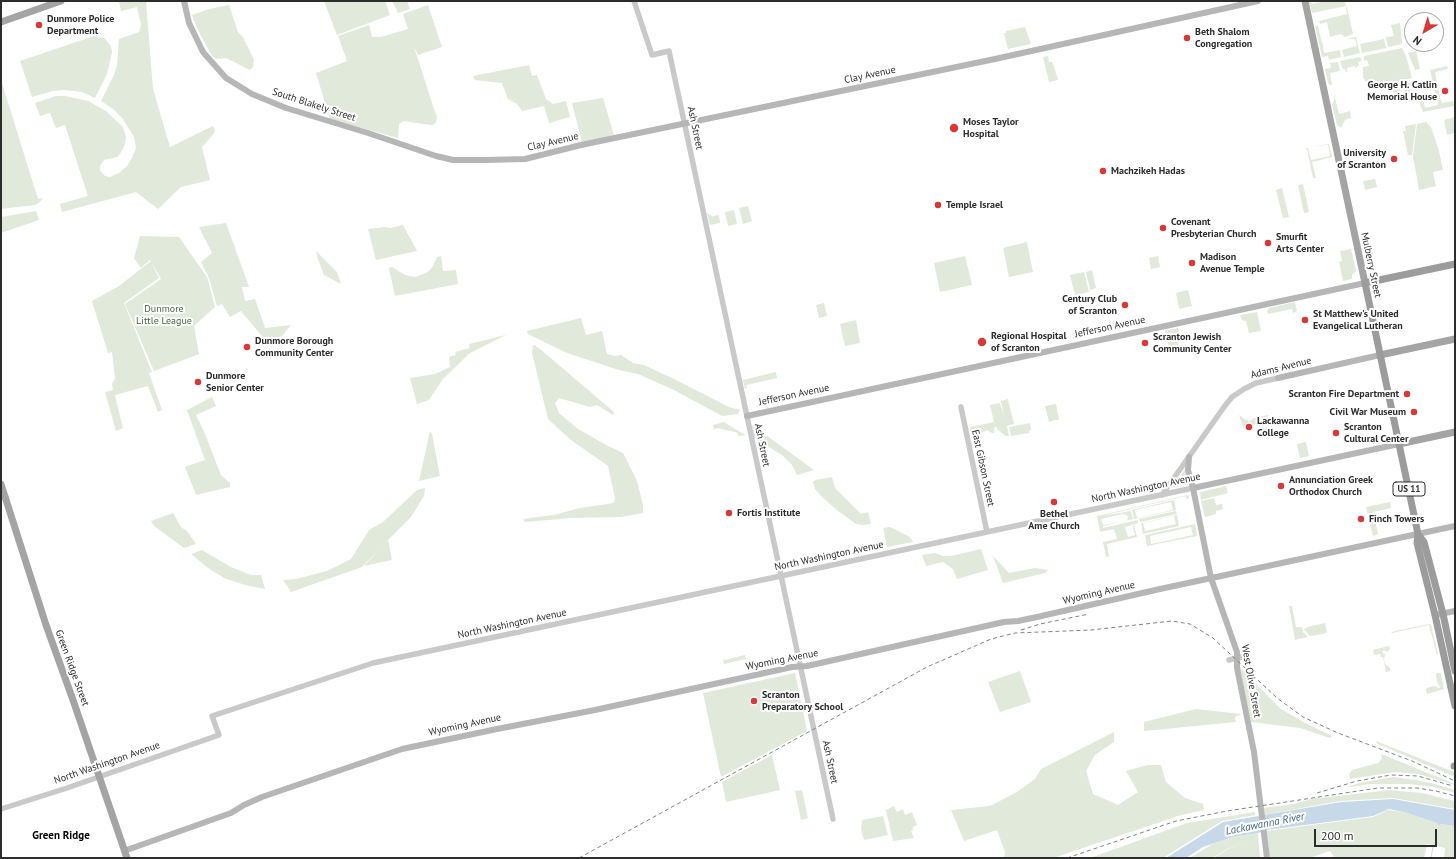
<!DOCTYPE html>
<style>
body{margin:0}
#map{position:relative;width:1456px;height:859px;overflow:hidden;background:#fff;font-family:"PT Sans",sans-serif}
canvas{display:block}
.frame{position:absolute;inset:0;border:2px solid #2c2c2c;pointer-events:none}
.north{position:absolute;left:1404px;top:12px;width:40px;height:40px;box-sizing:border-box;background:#fff;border:1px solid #ababab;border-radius:50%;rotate:218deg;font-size:11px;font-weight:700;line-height:16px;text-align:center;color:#2c2c2c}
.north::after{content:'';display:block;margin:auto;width:14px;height:18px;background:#d93838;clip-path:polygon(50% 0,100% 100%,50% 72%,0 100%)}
.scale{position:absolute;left:1314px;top:829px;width:123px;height:18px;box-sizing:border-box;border:2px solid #2c2c2c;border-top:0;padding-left:5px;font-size:12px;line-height:14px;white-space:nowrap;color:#2c2c2c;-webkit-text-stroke:3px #fff;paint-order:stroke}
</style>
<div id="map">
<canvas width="1456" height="859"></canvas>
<div class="frame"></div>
<div class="north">N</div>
<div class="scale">200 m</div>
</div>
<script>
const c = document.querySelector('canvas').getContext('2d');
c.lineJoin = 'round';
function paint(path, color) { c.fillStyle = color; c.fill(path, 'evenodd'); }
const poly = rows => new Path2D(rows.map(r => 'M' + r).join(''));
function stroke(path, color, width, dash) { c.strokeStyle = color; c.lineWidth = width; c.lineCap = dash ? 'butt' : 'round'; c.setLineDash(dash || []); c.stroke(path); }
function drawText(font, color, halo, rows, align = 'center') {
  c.font = font + ' "PT Sans",sans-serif'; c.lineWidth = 4; c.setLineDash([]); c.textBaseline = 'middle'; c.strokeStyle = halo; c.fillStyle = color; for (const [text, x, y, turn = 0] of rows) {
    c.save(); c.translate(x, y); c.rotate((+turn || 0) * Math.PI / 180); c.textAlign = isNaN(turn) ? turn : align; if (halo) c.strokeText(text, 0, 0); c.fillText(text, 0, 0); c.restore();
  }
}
const green = poly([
 [119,1,146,1,153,89,170,147,213,126,215,132,202,147,210,180,181,187,158,209,136,192,62,212,60,204,88,196,65,125,56,128,50,113,40,116,35,103,56,96,65,96,88,101,106,111,123,127,126,137,125,144,120,154,117,157,104,160,100,166,100,170,105,176,110,177,119,173,127,166,132,158,136,148,134,137,123,119,113,109,101,101,113,77,117,66,119,39,139,32,141,25,137,7,121,11],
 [324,1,385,1,390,15,337,35],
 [392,1,407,1,410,9,398,13],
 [1309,1,1313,4,1325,1,1345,1,1346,6,1312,13],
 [229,5,238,32,243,37,254,60,253,67,250,70,226,58,216,59,212,56,197,28,192,15,209,9],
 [428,5,442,47,418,55,414,47,437,118,435,124,431,125,403,121,399,124,398,138,330,119,316,73,347,61,338,36,369,25,372,37,381,37,408,29,403,14],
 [1346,7,1347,7,1353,34,1345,37,1341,34,1330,37,1327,22,1320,24,1319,21,1347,14],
 [1400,23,1402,41,1402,44,1388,47,1386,37,1394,36,1391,25],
 [1315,26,1318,26,1322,43,1324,45,1323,45,1324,53,1340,50,1341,57,1329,60,1328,56,1322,57],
 [1025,27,1031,44,1008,49,1004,33,1006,33,1006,31],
 [94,36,104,38,111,46,112,52,107,74,95,98,82,92,63,90,53,91,32,97,20,61],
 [1356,37,1360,53,1344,57,1342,50,1357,46,1355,39,1346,39],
 [1384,39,1386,48,1362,53,1360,44],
 [1402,48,1406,56,1412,78,1376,86,1375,83,1375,86,1369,87,1363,77,1363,67,1369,66,1367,60,1364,61,1364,56],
 [1416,51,1420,69,1415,70,1408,53],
 [1048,56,1049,62,1052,62,1054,66,1058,80,1049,82,1043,57],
 [1360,57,1362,61,1358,62,1359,65,1356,68,1354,66,1347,68,1347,72,1346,72,1345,69,1343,69,1340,61],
 [1338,62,1340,71,1330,73,1332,85,1330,85,1328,83,1325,69,1331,68,1330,63],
 [529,65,532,76,537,75,546,99,553,104,566,101,570,117,549,123,544,106,522,111,517,104,508,99,502,83,475,80,473,76],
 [1447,66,1448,69,1435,72,1441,102,1443,103,1453,101,1454,106,1423,112,1417,96,1422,94,1425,108,1438,105,1430,70],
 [1,80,38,199,43,198,39,203,35,205,1,209],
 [1411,82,1412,87,1410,91,1410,95,1404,90,1400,90,1398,92,1398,97,1395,98,1392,86],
 [1334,94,1339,114,1350,111,1351,118,1350,119,1350,118,1345,120,1341,128,1337,125,1332,105,1334,100],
 [603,98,614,135,582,142,572,103],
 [1455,117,1455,133,1447,135,1444,120],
 [1426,122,1431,127,1439,151,1443,170,1433,172,1436,186,1419,190,1413,156,1417,124],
 [1416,124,1412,155,1408,155,1403,131,1406,131,1405,126],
 [1329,144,1332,157,1312,162,1316,178,1313,178,1307,149,1304,149,1308,148,1311,160,1330,156,1328,145,1313,147],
 [1375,179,1377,187,1365,190,1363,181],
 [1303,184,1309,212,1304,213,1298,185],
 [1282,188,1289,217,1283,218,1276,190],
 [748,206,752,221,743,224,739,208],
 [734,210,737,224,728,226,725,212],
 [36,211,39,220,1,233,1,217],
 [707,213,713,217,713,216,719,215,720,223,710,225],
 [226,223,249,287,242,287,245,301,255,299,265,328,291,325,282,336,266,341,241,311,230,317,222,304,217,306,209,278,201,262,212,253,199,227],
 [403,225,417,251,376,260,368,229,386,227,390,228],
 [140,236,179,237,207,277,215,307,194,326,199,354,154,371,125,304,161,279,151,262,159,278,124,303,152,372,149,373,162,410,158,412,148,386,115,395,123,428,116,431,105,392,113,390,112,384,115,378,112,352,108,353,92,301,119,286,151,261,150,260,141,268,134,258],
 [1027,242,1033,272,1009,277,1003,248],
 [1351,249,1356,271,1352,275,1352,279,1343,281,1339,262,1342,261,1340,251],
 [316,251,337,272,341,284,324,275,318,259],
 [441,256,443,271,456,270,458,284,395,296,389,268,392,267,405,275,416,277,426,273,430,270,433,266,437,257],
 [965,256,972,285,940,292,934,263],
 [1158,256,1160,267,1151,269,1149,258],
 [1092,270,1096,288,1090,290,1086,272],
 [1084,272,1089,292,1075,295,1070,275],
 [1188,290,1192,306,1179,309,1176,293],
 [1295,302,1297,311,1293,313,1292,309,1268,314,1267,311,1269,308],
 [824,303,827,316,819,318,816,305],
 [1257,312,1261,331,1249,333,1246,321,1242,320,1240,315],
 [581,318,586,335,602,331,607,354,615,356,621,355,633,363,644,365,672,378,729,407,740,410,738,414,722,416,674,390,638,374,619,370,567,353,528,334,527,331],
 [856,320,860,343,845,346,840,324],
 [1178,328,1179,335,1176,336,1178,345,1169,347,1165,331],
 [506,335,470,353,443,379,429,400,417,404,410,378,435,374,450,367,449,357,456,355,455,352,470,348,469,344],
 [533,345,534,345,540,349,614,412,613,415,597,405,590,407,559,398,555,403,559,413,578,429,608,446,623,453,637,481,643,505,643,513,621,517,571,518,525,522,523,519,554,515,580,508,614,503,615,498,608,466,571,440,548,419,532,353],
 [776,372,777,378,746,385,747,388,745,389,743,380],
 [212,397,216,406,196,415,205,434,219,470,221,475,230,483,230,487,196,495,185,467,205,460,187,410],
 [1008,399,1014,424,1007,426,1009,436,1006,436,998,430,996,426,994,428,994,433,992,433,987,430,972,439,970,427,994,422,990,405,1000,403,1004,418,1001,401],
 [1056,404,1059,420,1055,420,1049,422,1045,406],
 [1239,415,1246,420,1250,421,1254,418,1268,415,1269,416,1260,418,1261,423,1243,427],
 [724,422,740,432,746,435,738,436,738,433,718,428,714,429,713,425],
 [1030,423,1031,430,1029,431,1029,433,1011,436,1009,427],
 [752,425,814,470,797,475,792,465,782,455,754,438],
 [430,431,432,434,440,476,419,481],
 [1306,442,1309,456,1300,458,1297,444],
 [1185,469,1188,484,1172,488],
 [832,477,835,488,861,514,868,512,871,524,862,525,856,524,838,511,821,496,815,489,813,482,815,480],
 [1226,486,1228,493,1201,500,1200,492],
 [425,488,424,496,411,517,388,540,392,560,364,566,381,547,362,567,291,592,283,580,296,579,327,571,351,559,369,530,383,522,417,490],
 [1188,495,1189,498,1186,499,1186,496,1101,516,1131,511,1133,519,1103,526,1103,528,1138,520,1138,523,1125,527,1128,537,1135,535,1133,526,1134,525,1137,537,1107,544,1109,556,1106,557,1103,542,1117,539,1114,529,1100,532,1097,516],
 [1122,514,1127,515,1128,518,1126,521,1103,525,1101,519],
 [1214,498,1216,505,1222,504,1223,509,1216,511,1216,514,1205,517,1201,501],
 [1174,500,1176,510,1134,519,1132,510],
 [1171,502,1173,510,1137,518,1135,510],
 [1390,502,1391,508,1373,512,1378,534,1373,536,1366,507],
 [1176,511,1177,514,1140,522,1139,519],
 [173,513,181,527,187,531,196,544,184,548,154,526,151,521],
 [1177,515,1179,526,1143,534,1141,523],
 [1174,516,1176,524,1145,531,1143,523],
 [1195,524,1197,536,1147,546,1145,535],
 [1191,527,1193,535,1151,544,1150,536],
 [890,527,910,537,913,542,887,547,883,528],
 [981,549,988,570,957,579,953,569,943,562,926,566,922,555,935,553,943,556,951,556],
 [202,550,231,567,251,575,261,575,265,589,245,585,224,578,208,568,191,554],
 [993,556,1009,573,1035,568,1048,570,1045,573,1003,583],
 [1289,606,1292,606,1296,627,1302,627,1303,632,1308,637,1295,640],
 [1325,623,1327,632,1323,634,1310,636,1304,629,1307,628,1307,627],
 [1429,624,1431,625,1438,654,1437,655,1429,625,1392,633,1391,632],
 [1389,646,1390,649,1387,652,1384,650,1382,652,1385,655,1384,659,1385,664,1390,668,1390,671,1386,672,1383,657,1381,657,1380,654,1374,655,1373,650],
 [745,655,746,659,724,664,723,658,724,660],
 [1238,665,1252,680,1281,709,1305,723,1332,736,1330,738,1300,728,1251,722],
 [1020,671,1031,702,1000,712,988,682],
 [795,673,807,731,721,777,703,693],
 [1437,673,1441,673,1444,689,1427,694,1426,690,1427,688,1434,686,1439,688,1440,687,1437,682,1436,675],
 [1196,709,1241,714,1235,717,1236,722,1144,731,1144,722],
 [1114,732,1114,742,1095,755,1086,771,1093,794,1118,805,1138,792,1126,771,1147,765,1161,765,1166,782,1185,798,1203,804,1204,810,1181,815,1053,858,1004,858,1005,852,997,830,964,841,951,810,990,806,1017,792,1035,779,1041,769],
 [1376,741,1454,772,1455,777,1378,744],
 [1381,754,1455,784,1455,785,1418,774,1396,772,1350,779,1349,774,1352,770,1378,763,1382,759],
 [772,755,780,790,726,802,722,782],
 [1393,777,1416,780,1431,783,1455,790,1455,793,1433,787,1409,784,1371,784,1352,787,1348,787,1359,783],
 [802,790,808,818,801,820,795,791],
 [1390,790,1422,793,1455,801,1455,809,1393,798,1340,801,1264,815,1263,808,1294,804,1311,799],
 [894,806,897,812,903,809,905,815,912,812,917,825,913,827,913,830,911,831,914,838,893,841,886,810],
 [1388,810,1404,812,1437,823,1438,826,1441,824,1455,826,1455,858,1444,858,1445,848,1427,844,1424,858,1335,858,1330,851,1309,858,1270,858,1268,848,1269,847,1266,831,1373,817],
 [1255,812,1255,815,1222,821,1163,858,1090,858,1187,823],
 [883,816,888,835,864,840,861,830,862,820],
 [1258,833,1260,858,1214,858,1228,849,1247,842,1227,849,1213,858,1190,858,1214,843,1232,837]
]);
const water = poly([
 [1393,799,1455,810,1455,826,1441,824,1438,826,1437,823,1404,812,1389,809,1373,816,1267,830,1258,833,1232,837,1203,847,1186,858,1166,858,1223,822,1341,802]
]);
const stream = poly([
 [1431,858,1433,847]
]);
const tertiary = poly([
 [634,1,652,55,669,51,833,819],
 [961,407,987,532],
 [1162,495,1224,407,1232,397,1244,389,1256,383,1278,378],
 [1229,660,1245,656],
 [1,809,67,788,219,735,212,716,373,663,1193,488]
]);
const secondary = poly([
 [184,1,189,23,203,52,226,78,252,94,286,108,368,133,436,156,453,160,486,160,525,159,581,145,995,59,1258,1],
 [1278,378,1380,355],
 [747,416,1365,283],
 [1189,457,1188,470,1193,488,1211,578,1237,652,1237,668,1254,752,1267,858],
 [1193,488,1399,444],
 [1435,615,1455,611],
 [124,851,231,813,244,805,262,797,402,749,497,729,595,710,792,667,807,666,1004,622,1018,621,1037,617,1160,589,1455,526]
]);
const primary = poly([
 [1305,1,1365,283],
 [1,22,61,1],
 [1380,355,1455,339],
 [1399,444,1455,432],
 [1,484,46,625,73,700,127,858]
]);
const trunk = poly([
 [1455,264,1365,283,1418,534,1417,543,1435,615,1455,706],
 [1418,534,1424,542,1443,614,1455,671],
 [1454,766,1455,766]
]);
const rail = poly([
 [1021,630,1040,624,1089,614],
 [1317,793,1357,781,1391,775,1418,776,1453,786],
 [579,858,927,667,991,639,1015,633,1091,630,1172,621,1190,624,1213,638,1277,698,1303,717,1338,733,1412,761,1455,781],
 [1067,858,1176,821,1227,811,1378,788,1417,788,1436,791,1455,796]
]);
const markers = [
 [39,25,4,"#d93838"],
 [1187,38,4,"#d93838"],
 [1445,91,4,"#d93838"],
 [954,128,5,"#d93838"],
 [1394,159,4,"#d93838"],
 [1103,171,4,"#d93838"],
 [938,205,4,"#d93838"],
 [1163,228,4,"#d93838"],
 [1268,243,4,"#d93838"],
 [1192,263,4,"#d93838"],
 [1125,305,4,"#d93838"],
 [1305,320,4,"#d93838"],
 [982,342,5,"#d93838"],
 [1145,343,4,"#d93838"],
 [247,347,4,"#d93838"],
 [198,382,4,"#d93838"],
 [1407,394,4,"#d93838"],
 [1414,412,4,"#d93838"],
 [1249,427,4,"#d93838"],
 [1336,433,4,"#d93838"],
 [1281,486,4,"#d93838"],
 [1054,502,4,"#d93838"],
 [729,513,4,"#d93838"],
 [1361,519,4,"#d93838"],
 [754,701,4,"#d93838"]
];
const shields = [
 [1409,489,32]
];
const shieldNames = [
 ["US 11",1409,489]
];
const poiNames = [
 ["Dunmore Police",47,19],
 ["Department",47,31],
 ["Beth Shalom",1195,32],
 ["Congregation",1195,44],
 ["George H. Catlin",1437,85,"right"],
 ["Memorial House",1437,97,"right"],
 ["Moses Taylor",963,122],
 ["Hospital",963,134],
 ["University",1386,153,"right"],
 ["of Scranton",1386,165,"right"],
 ["Machzikeh Hadas",1111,171],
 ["Temple Israel",946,205],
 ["Covenant",1171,222],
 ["Presbyterian Church",1171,234],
 ["Smurfit",1276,237],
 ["Arts Center",1276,249],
 ["Madison",1200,257],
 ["Avenue Temple",1200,269],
 ["Century Club",1117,299,"right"],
 ["of Scranton",1117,311,"right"],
 ["St Matthew's United",1313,314],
 ["Evangelical Lutheran",1313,326],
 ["Regional Hospital",991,336],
 ["of Scranton",991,348],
 ["Scranton Jewish",1153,337],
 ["Community Center",1153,349],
 ["Dunmore Borough",255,341],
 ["Community Center",255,353],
 ["Dunmore",206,376],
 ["Senior Center",206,388],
 ["Scranton Fire Department",1399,394,"right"],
 ["Civil War Museum",1406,412,"right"],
 ["Lackawanna",1257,421],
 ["College",1257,433],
 ["Scranton",1344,427],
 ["Cultural Center",1344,439],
 ["Annunciation Greek",1289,480],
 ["Orthodox Church",1289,492],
 ["Fortis Institute",737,513],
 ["Bethel",1054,514,"center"],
 ["Ame Church",1054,526,"center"],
 ["Finch Towers",1369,519],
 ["Scranton",762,695],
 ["Preparatory School",762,707]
];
const streetNames = [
 ["Clay Avenue",870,75,-12],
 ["South Blakely Street",314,105,18],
 ["Ash Street",695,128,78],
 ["Clay Avenue",553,142,-13],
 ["Mulberry Street",1371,265,78],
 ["Jefferson Avenue",1110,327,-12],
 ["Adams Avenue",1281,368,-14],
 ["Jefferson Avenue",794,395,-12],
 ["Ash Street",762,445,78],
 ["East Gibson Street",983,468,78],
 ["North Washington Avenue",1146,488,-12],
 ["North Washington Avenue",829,556,-12],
 ["Wyoming Avenue",1099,593,-13],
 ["North Washington Avenue",512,624,-12],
 ["Wyoming Avenue",782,660,-11],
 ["Green Ridge Street",72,668,70],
 ["West Olive Street",1251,681,80],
 ["Wyoming Avenue",465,725,-12],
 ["Ash Street",830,762,78],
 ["North Washington Avenue",107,763,-19]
];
const parkNames = [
 ["Dunmore",164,309],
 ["Little League",164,321]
];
const waterNames = [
 ["Lackawanna River",1265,824,-11]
];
const neighbourhoodNames = [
 ["Green Ridge",61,836]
];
paint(green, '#e1e9da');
paint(water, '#c7d8e8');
stroke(stream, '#c7d8e8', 1);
stroke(tertiary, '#c9c9c9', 5.5);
stroke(secondary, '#b6b6b6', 6);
stroke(primary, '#a4a4a4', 7);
stroke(trunk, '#9c9c9c', 7);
stroke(rail, '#818181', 1, [4, 3]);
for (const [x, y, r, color] of markers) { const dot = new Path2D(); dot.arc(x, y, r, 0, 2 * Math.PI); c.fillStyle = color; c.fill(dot); stroke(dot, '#fff', 1.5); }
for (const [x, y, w] of shields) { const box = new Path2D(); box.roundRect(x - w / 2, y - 7, w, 14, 3); c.fillStyle = '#fff'; c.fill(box); stroke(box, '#2c2c2c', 1); }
drawText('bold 9px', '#2c2c2c', null, shieldNames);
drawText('bold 10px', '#2c2c2c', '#fff', poiNames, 'left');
drawText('10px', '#2c2c2c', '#fff', streetNames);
drawText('10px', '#4c643d', '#fff', parkNames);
drawText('italic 11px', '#406688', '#fff', waterNames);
drawText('bold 11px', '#000', '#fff', neighbourhoodNames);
</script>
